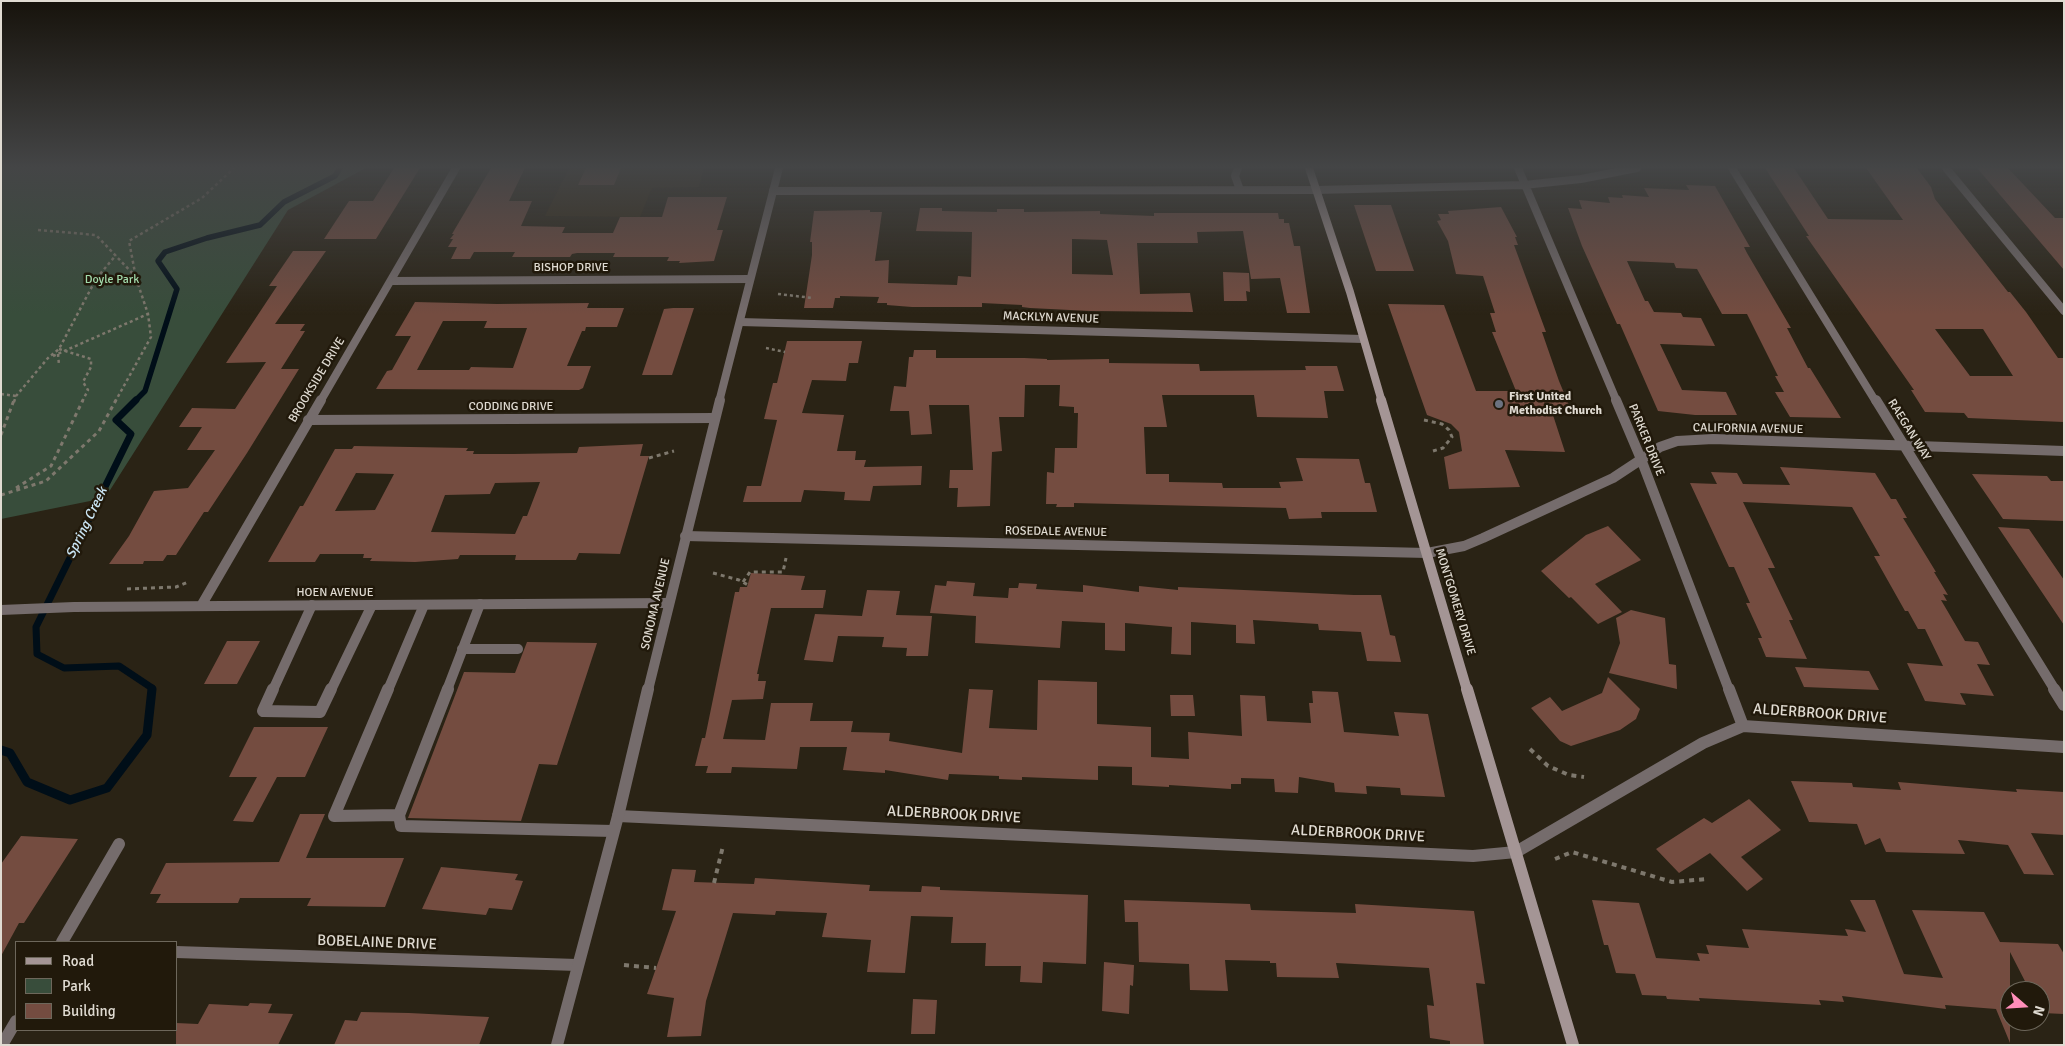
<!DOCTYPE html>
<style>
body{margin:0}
#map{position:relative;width:2065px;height:1046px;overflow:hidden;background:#2a2315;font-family:Signika,sans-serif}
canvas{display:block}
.frame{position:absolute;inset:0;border:2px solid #e0dbd2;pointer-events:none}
.legend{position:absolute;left:15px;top:941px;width:162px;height:90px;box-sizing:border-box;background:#21190b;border:1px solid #6d675b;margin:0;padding:6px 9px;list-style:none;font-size:15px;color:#e0dbd2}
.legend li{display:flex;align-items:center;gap:10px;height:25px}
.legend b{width:25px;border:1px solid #6d675b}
.north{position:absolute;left:2000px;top:981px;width:50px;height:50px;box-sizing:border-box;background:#21190b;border:1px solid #6d675b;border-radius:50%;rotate:109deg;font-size:14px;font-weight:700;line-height:20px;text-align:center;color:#e0dbd2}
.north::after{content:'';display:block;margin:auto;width:18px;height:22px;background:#ff8eba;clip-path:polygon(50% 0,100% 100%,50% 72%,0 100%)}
</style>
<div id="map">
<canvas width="2065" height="1046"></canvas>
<div class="frame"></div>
<ul class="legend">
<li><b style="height:6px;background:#a49595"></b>Road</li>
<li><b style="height:14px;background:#384d3b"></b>Park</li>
<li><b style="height:14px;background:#744c40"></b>Building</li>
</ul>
<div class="north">N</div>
</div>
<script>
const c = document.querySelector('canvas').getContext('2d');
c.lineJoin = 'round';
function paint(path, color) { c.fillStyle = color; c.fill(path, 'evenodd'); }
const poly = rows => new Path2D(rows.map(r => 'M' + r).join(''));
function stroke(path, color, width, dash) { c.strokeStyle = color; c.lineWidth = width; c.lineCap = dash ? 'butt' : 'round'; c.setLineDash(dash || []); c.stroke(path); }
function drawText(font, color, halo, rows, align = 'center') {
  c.font = font + ' Signika,sans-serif'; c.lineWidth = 5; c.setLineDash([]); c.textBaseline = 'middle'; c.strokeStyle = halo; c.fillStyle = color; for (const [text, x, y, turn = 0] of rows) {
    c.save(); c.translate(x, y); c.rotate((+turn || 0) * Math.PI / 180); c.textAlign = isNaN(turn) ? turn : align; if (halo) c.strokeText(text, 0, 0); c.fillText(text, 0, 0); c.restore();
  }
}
const built = poly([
 [569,168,704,168,699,187,652,188,640,217,545,216]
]);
const green = poly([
 [1,168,366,168,288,210,105,498,1,519]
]);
const streamFar2 = poly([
 [134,402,145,391,177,289,158,261,165,252,207,238,260,225,284,202,335,176,340,168]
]);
const streamFar1 = poly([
 [136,400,116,420,131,434,36,627,37,654,64,668,119,666,152,688,152,690]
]);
const stream = poly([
 [1,750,10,753,27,782,70,800,107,788,147,735,152,689]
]);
const building = poly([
 [394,168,420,168,376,239,324,239,349,201,373,201],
 [491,168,525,168,509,201,532,201,521,226,565,227,562,233,613,233,620,217,662,217,668,197,727,197,717,230,723,230,714,261,679,263,680,261,667,261,669,257,613,257,615,253,577,253,572,254,570,257,512,257,515,252,474,252,470,259,451,259,457,247,448,247,453,239,450,239,454,234,452,234],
 [586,168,621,168,614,185,578,185],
 [1765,168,1794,168,1828,219,1903,220,1866,168,1917,168,1931,187,1935,199,2008,292,2010,292,2026,312,2058,358,2064,358,2064,422,1968,418,1964,413,1925,412,1911,390,1914,390,1806,236,1809,236],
 [1935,329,1983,329,2013,376,1970,376],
 [1977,168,2008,168,2055,218,2064,218,2064,270],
 [1686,185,1715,186,1750,247,1744,247,1747,253,1791,328,1787,328,1808,368,1810,368,1841,418,1790,417,1775,392,1784,392,1775,376,1778,376,1747,314,1722,314,1697,269,1676,268,1674,263,1627,261,1645,301,1648,301,1654,312,1681,313,1683,317,1701,318,1715,346,1660,344,1682,390,1726,392,1737,415,1695,415,1658,411,1620,324,1617,324,1582,246,1568,208,1582,209,1579,200,1610,203,1608,197,1623,198,1622,195,1649,197,1644,188,1689,190],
 [1354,205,1391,205,1414,271,1376,271],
 [1501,207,1517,237,1515,237,1518,245,1514,245,1546,332,1542,332,1559,381,1572,412,1552,412,1565,452,1505,450,1520,487,1449,489,1444,457,1462,451,1459,432,1451,424,1427,415,1388,304,1444,305,1476,391,1516,391,1492,332,1496,332,1490,313,1495,313,1483,276,1456,274,1448,241,1437,221,1441,220,1438,214,1449,214,1448,211],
 [920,208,942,208,942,211,997,212,997,209,1024,209,1024,212,1100,211,1100,214,1154,216,1154,213,1278,213,1279,219,1284,219,1284,223,1289,223,1294,246,1300,246,1310,313,1287,313,1280,278,1251,279,1243,231,1197,232,1198,243,1137,243,1140,294,1190,293,1193,312,1090,311,1030,308,1022,307,1022,305,982,303,982,307,912,307,887,305,887,303,877,303,879,297,840,296,840,298,835,298,833,308,804,308,812,255,812,242,810,242,814,211,870,210,870,212,882,212,875,261,889,260,888,283,957,285,958,276,971,277,972,232,916,231],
 [1072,239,1107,240,1113,275,1072,274],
 [293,251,326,251,275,324,305,324,300,331,305,331,281,369,299,369,247,453,208,512,204,512,176,555,167,555,163,561,144,561,143,564,109,564,129,536,154,491,188,488,215,450,187,450,202,427,179,427,192,408,235,409,266,362,226,363,277,286,269,286],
 [1223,272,1249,273,1250,292,1246,291,1247,301,1224,301],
 [415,302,497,304,589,303,587,308,624,308,617,327,586,327,585,331,582,331,567,366,591,366,583,388,579,390,376,389,387,371,392,370,411,336,395,336],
 [443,321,487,321,484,328,527,328,513,368,471,367,469,370,417,370],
 [673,308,694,308,672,375,642,375,664,309],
 [787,341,862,341,858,363,849,363,846,381,812,380,802,413,844,415,837,451,856,451,855,460,866,460,864,467,922,466,921,485,873,486,870,501,844,500,845,492,804,490,801,502,743,502,747,486,761,486,777,420,764,419,773,383,777,383],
 [914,350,936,350,936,358,1024,358,1047,359,1047,360,1109,359,1109,363,1199,364,1200,371,1306,370,1305,366,1337,366,1344,391,1324,391,1328,418,1257,417,1254,395,1162,395,1167,427,1144,427,1146,474,1169,474,1169,482,1222,483,1223,488,1281,488,1279,482,1303,481,1296,458,1359,459,1365,483,1370,483,1377,512,1321,512,1322,518,1289,519,1286,508,1074,503,1074,507,1056,507,1057,504,1046,504,1047,472,1054,473,1055,448,1077,448,1078,413,1074,413,1074,407,1059,406,1060,385,1025,385,1024,417,999,417,1002,451,992,452,990,506,957,507,958,488,949,488,950,470,973,470,969,405,929,405,932,434,911,435,909,411,890,411,894,386,906,387,909,357,913,357],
 [643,444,640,456,649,456,620,554,579,553,576,560,515,560,516,555,460,555,458,559,415,562,370,561,372,558,363,558,364,554,320,554,315,562,268,562,300,506,303,506,335,449,352,449,354,446,468,448,466,451,474,451,473,454,513,454,577,453,579,447],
 [356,473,394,474,375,510,335,511],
 [540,482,527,516,523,516,515,534,431,532,445,495,490,494,495,483],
 [1780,467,1875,473,1891,499,1896,499,1907,518,1903,518,1936,572,1934,572,1948,595,1943,594,1947,601,1941,600,1965,641,1978,642,1990,665,1977,664,1994,696,1960,693,1966,705,1925,701,1907,663,1943,666,1925,629,1918,629,1908,611,1905,611,1874,556,1880,556,1852,507,1743,502,1775,568,1768,568,1793,620,1789,620,1807,659,1766,657,1758,638,1762,638,1746,603,1750,603,1734,567,1729,567,1690,483,1717,484,1711,472,1737,473,1743,484,1790,485],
 [1972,474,2047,476,2051,481,2064,481,2064,521,2003,519],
 [1608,526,1641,560,1595,584,1622,612,1598,624,1571,597,1569,598,1541,571,1586,535],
 [1998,527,2029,529,2064,580,2064,625],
 [751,573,805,576,801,590,826,590,823,608,771,608,757,674,759,674,758,681,766,681,763,699,732,700,723,739,765,740,771,703,813,703,810,721,853,721,851,732,890,733,889,741,962,753,969,689,993,690,989,728,1037,730,1038,680,1097,682,1097,724,1151,727,1151,757,1189,759,1188,732,1242,736,1240,695,1265,696,1267,721,1311,723,1309,703,1313,703,1312,691,1338,692,1344,732,1399,736,1394,712,1428,714,1445,797,1401,795,1400,788,1366,786,1367,794,1335,792,1334,783,1299,777,1298,793,1275,792,1274,779,1241,778,1241,784,1231,784,1231,789,1169,785,1169,787,1132,785,1132,767,1098,766,1098,780,1022,777,1022,780,999,779,999,776,949,774,948,780,885,770,885,773,843,770,847,747,800,747,797,769,732,767,731,773,706,773,708,766,695,766,702,738,705,738,735,592,739,592,740,587,747,587],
 [947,581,975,583,973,596,1008,598,1009,588,1018,588,1019,583,1037,584,1036,589,1083,592,1083,585,1139,592,1139,586,1178,590,1178,587,1354,595,1381,595,1390,635,1395,636,1401,662,1367,661,1361,632,1319,630,1318,624,1253,620,1255,644,1236,643,1236,625,1191,622,1191,655,1171,654,1172,627,1125,623,1125,651,1105,650,1105,623,1062,621,1060,648,975,643,976,616,930,613,935,585,946,586],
 [867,590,900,591,896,615,932,616,928,656,906,656,907,648,882,647,884,637,838,636,833,662,804,660,815,614,862,616],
 [1631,610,1665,618,1669,664,1676,665,1677,689,1609,673,1620,643,1616,618],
 [227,641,260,641,237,684,204,684],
 [527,642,597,643,557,765,539,764,521,821,408,818,464,672,515,673],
 [1795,667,1869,671,1879,690,1804,687],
 [1608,677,1640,709,1636,719,1620,730,1571,746,1560,741,1531,708,1550,697,1562,711,1602,693],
 [1170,695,1193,695,1195,716,1171,716],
 [254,727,328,727,305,777,277,777,253,822,233,821,257,777,229,777],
 [1791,781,1852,783,1853,787,1901,790,1898,782,2017,792,2016,789,2064,792,2064,835,2031,833,2054,875,2024,874,2008,845,1958,840,1965,854,1886,852,1880,838,1865,845,1857,824,1809,822],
 [1749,799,1781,830,1741,857,1763,879,1747,891,1710,853,1679,873,1656,849,1704,818,1712,823],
 [300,814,325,814,306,858,404,858,385,907,307,906,311,898,240,898,238,903,156,903,161,894,150,894,166,863,279,862],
 [21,836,78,839,24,923,19,923,1,956,1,864],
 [441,867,518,874,515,880,523,881,512,910,489,908,486,915,422,909],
 [672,869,696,870,694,882,754,884,755,878,870,885,869,891,921,892,922,886,940,887,940,890,1088,895,1086,964,1043,962,1042,983,1020,982,1021,966,985,966,986,943,951,943,953,917,911,916,905,973,867,972,871,940,822,937,827,913,776,911,775,915,733,913,706,1001,701,1036,667,1037,674,998,647,994,676,911,662,910],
 [1124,900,1250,904,1251,910,1356,913,1355,904,1474,911,1485,984,1476,983,1484,1045,1450,1045,1450,1041,1430,1038,1427,1005,1434,1006,1429,968,1336,963,1339,978,1277,977,1276,963,1270,963,1270,961,1225,960,1228,991,1190,990,1189,964,1139,962,1138,922,1125,922],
 [1592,900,1639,903,1656,958,1700,961,1697,953,1709,954,1706,945,1749,948,1742,929,1848,936,1845,929,1866,932,1850,900,1875,900,1904,974,1943,978,1912,910,1984,912,2000,942,2058,944,2064,954,2064,1014,2042,1013,2040,1010,2040,991,2030,991,2010,952,2010,1043,1996,1009,1945,1005,1946,1009,1842,996,1844,1002,1819,1000,1821,1005,1699,998,1700,1001,1667,999,1666,996,1642,995,1635,974,1616,973,1608,945,1604,945],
 [1104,962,1134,965,1133,986,1130,985,1129,1014,1102,1011],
 [913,999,937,1000,935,1034,911,1034],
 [250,1003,272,1004,268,1013,293,1014,278,1045,176,1045,176,1023,198,1024,209,1004,248,1006],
 [361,1012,409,1013,489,1017,479,1045,334,1045,345,1020,357,1021]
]);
const pathFar2 = poly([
 [38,230,96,235,136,277],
 [778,294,813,298],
 [766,348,785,352],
 [59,349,91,359,91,367,83,382,88,390,82,402],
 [58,354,59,365],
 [53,356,148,314],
 [1,394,16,396],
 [14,402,16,396,48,358,59,349,96,279,116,255],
 [115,402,151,337,148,314,136,278,129,241,202,198,234,168]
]);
const pathFar1 = poly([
 [1424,420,1442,424,1449,430,1452,437,1443,448,1433,451],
 [1,435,14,400],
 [649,458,674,451],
 [16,488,51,466,83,400],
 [1,495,46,481,99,431,116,400],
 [713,573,739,580,748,585],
 [743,582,750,572,783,572,786,558],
 [127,589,176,587,188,582]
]);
const path = poly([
 [1530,749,1548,766,1569,775,1584,777],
 [1555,859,1572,852,1672,882,1707,879],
 [714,883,723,846],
 [624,965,656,968]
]);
const serviceFar2 = poly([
 [1238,168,1235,176,1240,190]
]);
const serviceFar1 = poly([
 [462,649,518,649],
 [273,690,312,605],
 [331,690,372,605],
 [388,690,424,605],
 [447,690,480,604]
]);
const service = poly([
 [273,689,263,711,320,712,331,689],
 [388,689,334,816,399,815,448,689],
 [399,815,401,826,613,831]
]);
const minorFar2 = poly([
 [1518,168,1617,402],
 [1732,168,1876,402],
 [1946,168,2064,311],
 [773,191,1315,190,1524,185,1581,179,1637,168],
 [392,281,750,279],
 [740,322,1363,339],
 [320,402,456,168]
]);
const minorFar1 = poly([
 [1616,400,1641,459,1729,690],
 [1876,400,2055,690],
 [308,420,715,418],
 [685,536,1427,553,1464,546,1483,538,1613,478,1660,447,1677,441,1713,439,2064,451],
 [201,606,321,400],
 [1,610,74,607,669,603]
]);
const minor = poly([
 [1729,689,1743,726],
 [2054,689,2064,705],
 [618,816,1473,856,1516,852,1703,743,1743,726,2064,747],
 [62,942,119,844],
 [176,952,577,965],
 [2,1045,16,1021]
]);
const tertiaryFar2 = poly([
 [719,402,779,168]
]);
const tertiaryFar1 = poly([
 [648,690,720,400]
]);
const tertiary = poly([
 [557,1045,618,816,648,689]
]);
const secondaryFar2 = poly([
 [1309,168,1350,292,1382,402]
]);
const secondaryFar1 = poly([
 [1381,400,1467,690]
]);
const secondary = poly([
 [1467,689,1573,1045]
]);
const markers = [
 [1499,404,5,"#6b7280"]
];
const streetNames = [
 ["BISHOP DRIVE",571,268],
 ["MACKLYN AVENUE",1051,318,2],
 ["BROOKSIDE DRIVE",317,380,-59],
 ["CODDING DRIVE",511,407],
 ["CALIFORNIA AVENUE",1748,429,1],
 ["RAEGAN WAY",1909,430,58],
 ["PARKER DRIVE",1646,440,68],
 ["ROSEDALE AVENUE",1056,532,1],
 ["HOEN AVENUE",335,593],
 ["MONTGOMERY DRIVE",1455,602,73],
 ["SONOMA AVENUE",656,604,-77]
];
const parkNames = [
 ["Doyle Park",112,280]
];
const poiNames = [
 ["First United",1509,397],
 ["Methodist Church",1509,411]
];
const waterNames = [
 ["Spring Creek",87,523,-64]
];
const nearStreetnames = [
 ["ALDERBROOK DRIVE",1820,714,4],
 ["ALDERBROOK DRIVE",954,815,3],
 ["ALDERBROOK DRIVE",1358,834,3],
 ["BOBELAINE DRIVE",377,943,2]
];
paint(built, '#342914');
paint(green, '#384d3b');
stroke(streamFar2, '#000e18', 5.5);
stroke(streamFar1, '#000e18', 7);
stroke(stream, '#000e18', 9);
paint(building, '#744c40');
stroke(pathFar2, '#7e786d', 2.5, [3, 3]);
stroke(pathFar1, '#7e786d', 3, [4, 4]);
stroke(path, '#7e786d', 4, [5, 5]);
stroke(serviceFar2, '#756c6c', 8);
stroke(serviceFar1, '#756c6c', 10);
stroke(service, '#756c6c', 12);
stroke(minorFar2, '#756c6c', 8);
stroke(minorFar1, '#756c6c', 10);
stroke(minor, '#756c6c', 12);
stroke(tertiaryFar2, '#756c6c', 8);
stroke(tertiaryFar1, '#756c6c', 10);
stroke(tertiary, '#756c6c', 12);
stroke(secondaryFar2, '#a49595', 8);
stroke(secondaryFar1, '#a49595', 10);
stroke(secondary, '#a49595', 12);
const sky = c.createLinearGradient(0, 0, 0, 315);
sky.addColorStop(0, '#17130c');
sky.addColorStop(0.53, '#444546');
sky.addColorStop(1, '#44454600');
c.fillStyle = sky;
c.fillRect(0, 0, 2065, 315);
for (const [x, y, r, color] of markers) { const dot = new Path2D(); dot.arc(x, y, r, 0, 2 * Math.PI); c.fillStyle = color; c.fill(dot); stroke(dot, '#21190b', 2); }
drawText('12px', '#e0dbd2', '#21190b', streetNames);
drawText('12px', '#a2dbac', '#21190b', parkNames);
drawText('bold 12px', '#e0dbd2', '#21190b', poiNames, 'left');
drawText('italic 14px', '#cbe6f5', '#21190b', waterNames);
drawText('15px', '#e0dbd2', '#21190b', nearStreetnames);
</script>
